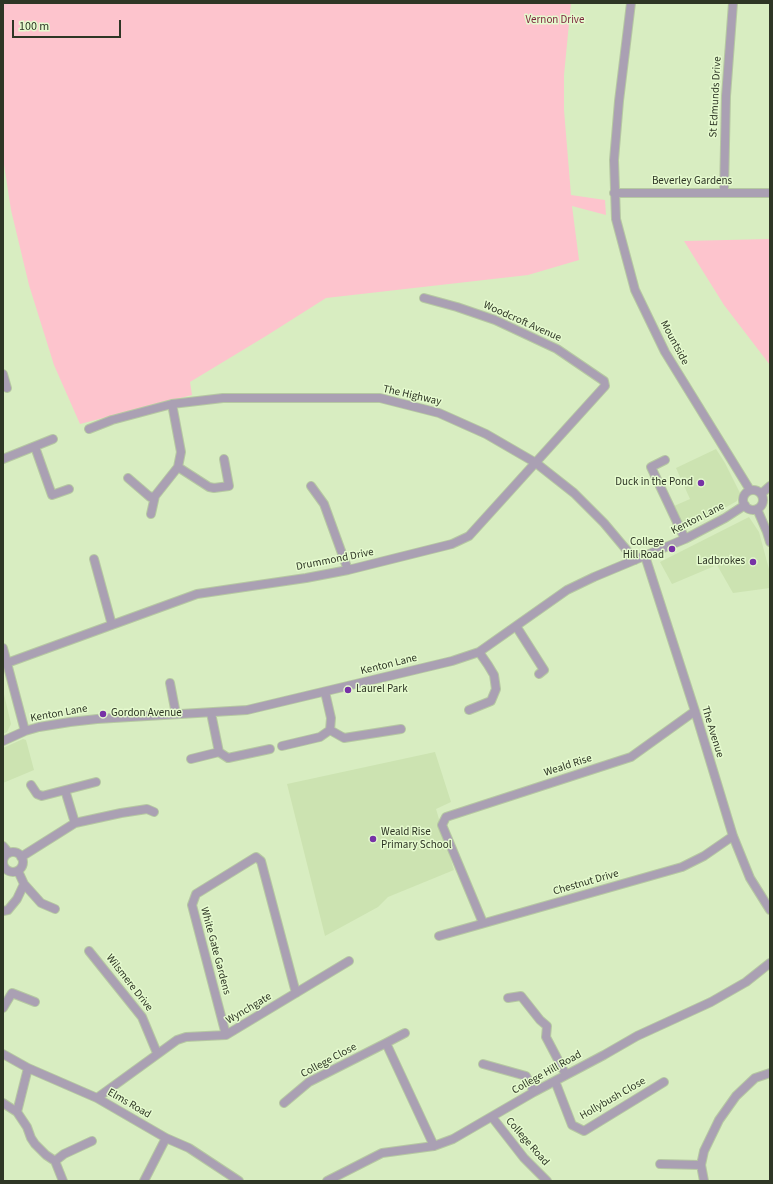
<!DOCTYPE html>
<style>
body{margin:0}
#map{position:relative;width:773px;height:1184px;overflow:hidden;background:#d8edc1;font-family:"Source Sans 3",sans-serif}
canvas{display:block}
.frame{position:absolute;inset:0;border:4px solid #2e3625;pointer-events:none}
.scale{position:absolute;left:12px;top:20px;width:109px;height:18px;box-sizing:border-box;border:2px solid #2e3625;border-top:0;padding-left:5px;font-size:12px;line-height:14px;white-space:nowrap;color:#2e3625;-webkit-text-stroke:3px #e5face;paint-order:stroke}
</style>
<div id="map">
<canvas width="773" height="1184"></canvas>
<div class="frame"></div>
<div class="scale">100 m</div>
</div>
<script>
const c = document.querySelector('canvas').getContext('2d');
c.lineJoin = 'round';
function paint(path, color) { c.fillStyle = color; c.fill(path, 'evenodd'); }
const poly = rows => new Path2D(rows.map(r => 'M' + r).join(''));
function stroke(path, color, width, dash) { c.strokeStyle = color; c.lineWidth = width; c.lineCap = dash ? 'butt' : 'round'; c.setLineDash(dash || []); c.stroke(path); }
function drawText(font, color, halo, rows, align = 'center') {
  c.font = font + ' "Source Sans 3",sans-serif'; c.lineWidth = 3; c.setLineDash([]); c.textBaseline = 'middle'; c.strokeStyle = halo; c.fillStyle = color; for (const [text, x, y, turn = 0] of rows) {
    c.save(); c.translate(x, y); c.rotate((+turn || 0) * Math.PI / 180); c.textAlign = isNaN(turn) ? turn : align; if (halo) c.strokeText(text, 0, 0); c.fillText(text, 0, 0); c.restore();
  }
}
const built = poly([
 [716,449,725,463,740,493,737,501,686,530,674,506,690,499,676,468],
 [749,517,759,532,770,573,770,588,733,593,717,565,672,584,660,562],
 [3,690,11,724,7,732,3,734],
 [23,739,26,740,34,770,3,783,3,748],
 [435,752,451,802,436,809,454,870,388,897,378,907,325,936,287,784]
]);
const green = poly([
 [3,3,571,3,564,75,564,110,571,195,605,200,606,215,572,206,579,260,528,275,326,298,266,336,190,382,192,395,80,424,54,365,29,285,11,210,3,158],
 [770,239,770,365,724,305,684,241]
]);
const minor = poly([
 [631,3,619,101,614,160,616,219,635,290,665,352,750,490],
 [724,192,726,96,733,3],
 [614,193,770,193],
 [3,374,7,388],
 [89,429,112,420,172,404,223,398,380,398,439,413,486,434,536,463,574,493,604,523,635,560],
 [35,447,52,495,69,489],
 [3,459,53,439],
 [665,460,651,467,685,539],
 [178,467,209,487,214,488,229,486,224,459],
 [128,478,150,497,155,496],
 [311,486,324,504,348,570],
 '743 500a10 10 0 1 1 20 0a10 10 0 1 1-20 0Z',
 [761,494,770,486],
 [757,509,767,532,770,542],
 [151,514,155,496,178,467,181,452,172,404],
 [645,556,695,711,733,836,750,878,770,910],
 [94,559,112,625],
 [516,626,544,670,539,674],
 [3,648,25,731],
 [7,663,197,594,306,578,348,570,452,544,469,536,605,386,604,381,557,349,495,320,457,307,424,298],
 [170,683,176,714],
 [325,692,331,718,330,730],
 [469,710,491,701,496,689,494,675,488,665,479,652],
 [211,713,219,752],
 [3,741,25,731,39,727,70,722,97,719,247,710,452,661,479,652,567,590,594,577,685,539,725,518,745,505],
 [282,746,320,737,330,730,344,738,401,729],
 [191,759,219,752,228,758,270,749],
 [31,785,37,794,42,796,96,782],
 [65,790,75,823],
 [3,846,9,853],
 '3 862a10 10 0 1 1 20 0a10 10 0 1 1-20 0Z',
 [21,857,75,823,121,813,147,809,154,812],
 [24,884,41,903,55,909],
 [3,911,8,910,17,899,24,884,18,871],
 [483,923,442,825,446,817,631,757,695,711],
 [439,936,682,867,704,856,733,836],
 [89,951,142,1017,157,1053],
 [508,998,521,996,540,1020,547,1026,546,1037,566,1075],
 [3,1008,12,993,35,1002],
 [226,1035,192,905,196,894,256,857,261,861,296,993],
 [386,1043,434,1146],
 [3,1054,28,1068,97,1098,166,1138,189,1148,239,1181],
 [483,1064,526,1076,534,1092],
 [28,1068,17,1112,27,1127,31,1138,35,1144,46,1155,55,1161,63,1181],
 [555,1081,572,1125,584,1131,664,1082],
 [97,1098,177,1040,186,1037,226,1035,349,961],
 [3,1103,17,1112],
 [284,1103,309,1082,386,1043,405,1033],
 [492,1117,524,1158,547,1181],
 [55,1161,64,1154,92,1141],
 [660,1164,701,1165],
 [144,1181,166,1138],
 [327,1181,382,1153,434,1146,453,1139,534,1092,604,1055,637,1036,711,1002,746,982,770,963],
 [704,1181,701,1165,704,1151,719,1120,736,1096,755,1078,770,1073]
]);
const markers = [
 [701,483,4,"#7732a6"],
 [672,549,4,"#7732a6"],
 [753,562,4,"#7732a6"],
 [348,690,4,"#7732a6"],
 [103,714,4,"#7732a6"],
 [373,839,4,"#7732a6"]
];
const parkNames = [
 ["Vernon Drive",555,21]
];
const streetNames = [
 ["St Edmunds Drive",716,97,-87],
 ["Beverley Gardens",692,182],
 ["Woodcroft Avenue",522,322,24],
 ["Mountside",674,343,62],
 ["The Highway",412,396,13],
 ["Kenton Lane",698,519,-27],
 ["Drummond Drive",335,560,-11],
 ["Kenton Lane",389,665,-14],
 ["Kenton Lane",59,714,-10],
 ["The Avenue",712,732,73],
 ["Weald Rise",568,766,-18],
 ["Chestnut Drive",586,883,-16],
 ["White Gate Gardens",215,951,75],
 ["Wilsmere Drive",129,983,52],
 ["Wynchgate",249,1009,-31],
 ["College Close",329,1061,-28],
 ["College Hill Road",547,1073,-29],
 ["Hollybush Close",613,1099,-30],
 ["Elms Road",129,1104,30],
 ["College Road",527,1142,49]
];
const poiNames = [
 ["Duck in the Pond",693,483],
 ["College",664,543],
 ["Hill Road",664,556],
 ["Ladbrokes",745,562],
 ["Laurel Park",356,690,"left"],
 ["Gordon Avenue",111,714,"left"],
 ["Weald Rise",381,833,"left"],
 ["Primary School",381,846,"left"]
];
paint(built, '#cce3b1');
paint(green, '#fdc4cd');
stroke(minor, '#b6c8a2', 10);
stroke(minor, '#aaa0b3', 8);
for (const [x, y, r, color] of markers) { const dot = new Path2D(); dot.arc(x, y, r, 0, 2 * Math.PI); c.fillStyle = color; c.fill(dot); stroke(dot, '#e5face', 1.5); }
drawText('11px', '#7d253d', '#e5face', parkNames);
drawText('11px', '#2e3625', '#e5face', streetNames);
drawText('11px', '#2e3625', '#e5face', poiNames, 'right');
</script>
